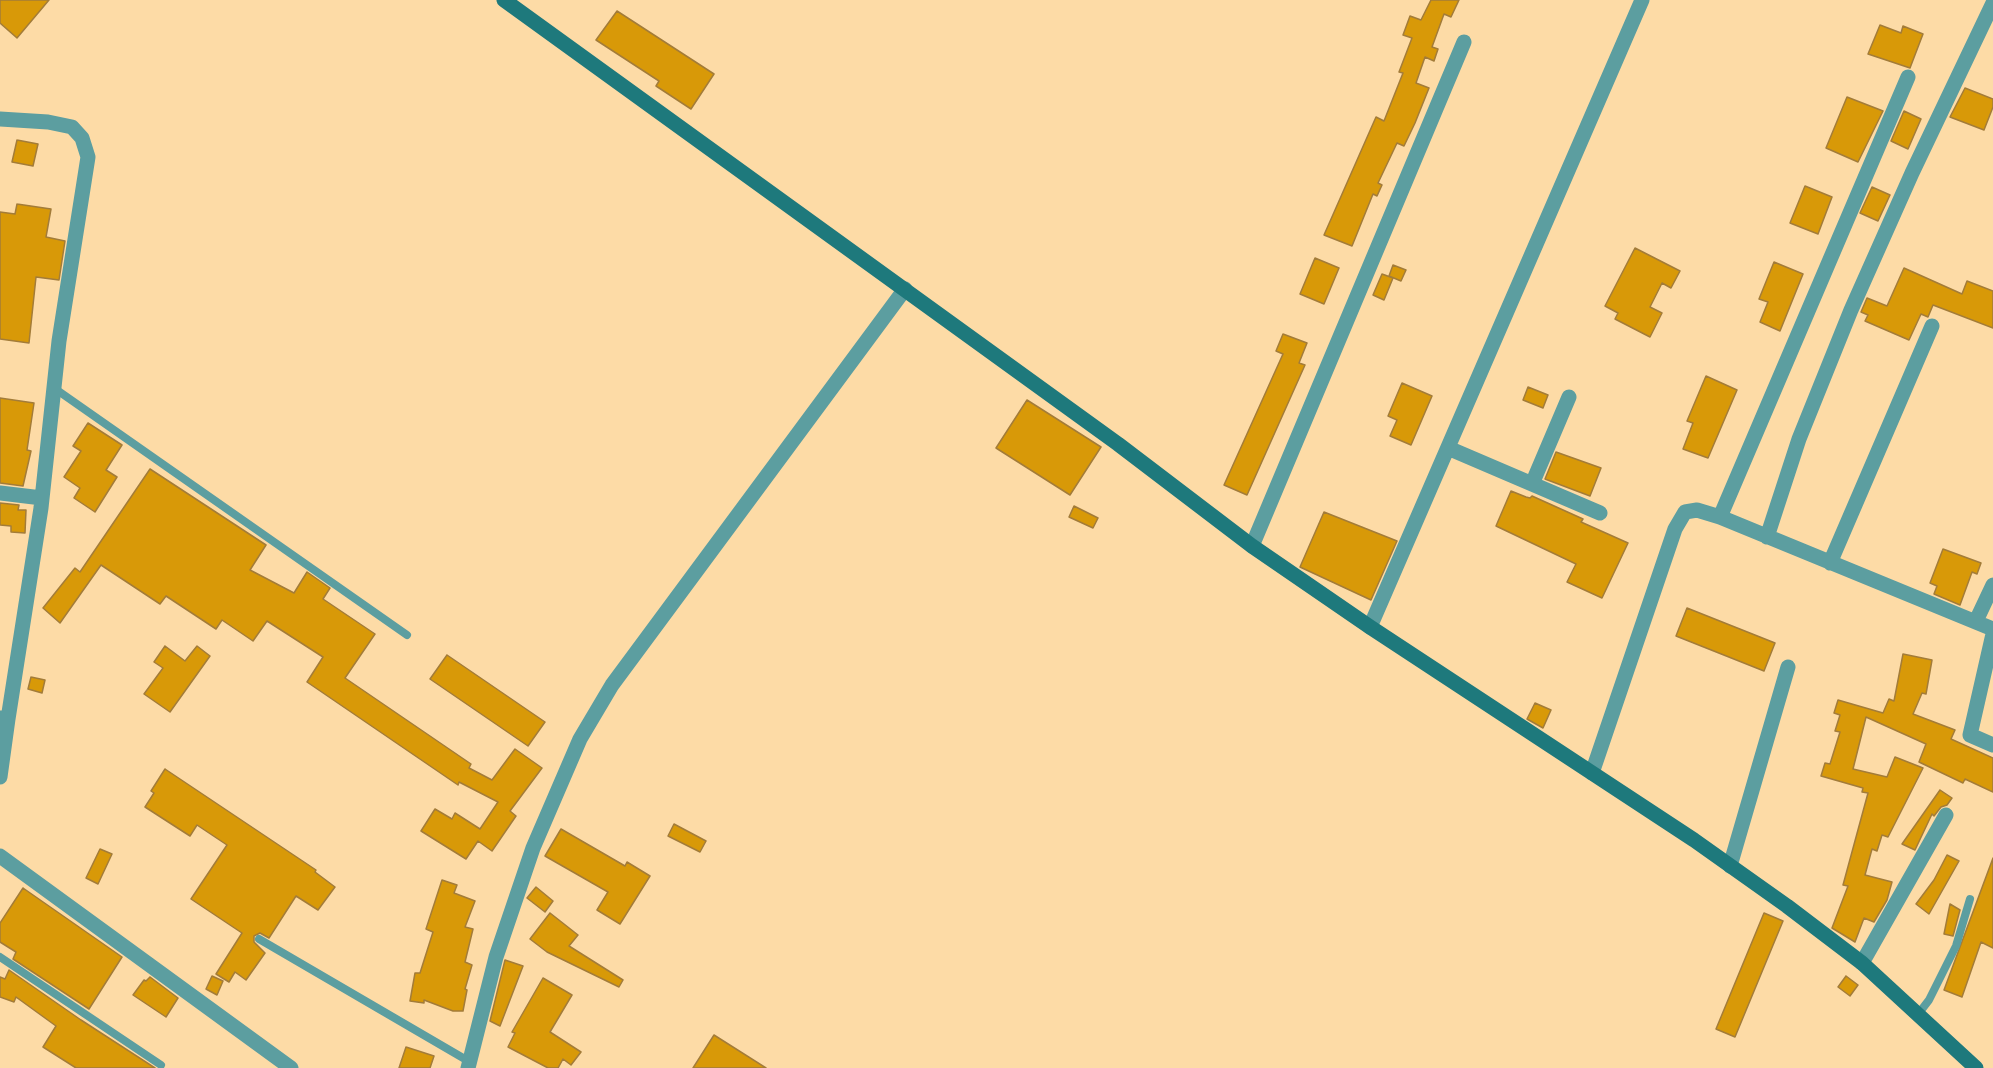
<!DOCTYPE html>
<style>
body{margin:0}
canvas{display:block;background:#fddba6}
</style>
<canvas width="1993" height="1068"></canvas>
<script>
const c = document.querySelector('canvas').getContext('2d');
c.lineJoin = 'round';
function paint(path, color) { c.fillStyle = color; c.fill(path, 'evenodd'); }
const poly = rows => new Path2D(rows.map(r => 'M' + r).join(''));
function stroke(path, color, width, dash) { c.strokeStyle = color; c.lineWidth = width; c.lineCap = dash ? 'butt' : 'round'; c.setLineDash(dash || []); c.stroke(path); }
const building = poly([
 [0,0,49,0,17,38,0,23,0,0],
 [1431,0,1459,0,1451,17,1444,14,1432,47,1438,49,1434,61,1425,57,1416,83,1429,88,1415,123,1404,146,1397,143,1378,183,1382,185,1377,196,1373,194,1352,246,1324,235,1376,117,1384,121,1403,73,1399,72,1412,38,1403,35,1410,16,1421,20,1431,0],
 [617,11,714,74,691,109,656,86,659,81,596,40,617,11],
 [1880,25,1901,33,1903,26,1923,34,1910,68,1868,54,1880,25],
 [1965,88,1993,99,1993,107,1984,130,1950,117,1965,88],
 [1847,97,1883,111,1858,162,1826,148,1847,97],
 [1904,111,1921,119,1908,149,1891,141,1904,111],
 [17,140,38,144,33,166,12,162,17,140],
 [1805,186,1832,197,1818,234,1790,223,1805,186],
 [1872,187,1890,195,1878,221,1860,213,1872,187],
 [17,204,51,209,46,237,65,241,59,280,36,277,29,343,0,339,0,212,15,214,17,204],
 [1635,248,1680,271,1671,288,1662,283,1650,307,1662,313,1650,337,1615,319,1618,313,1605,306,1635,248],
 [1315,258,1339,268,1324,304,1300,294,1315,258],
 [1774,262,1803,274,1780,331,1760,322,1768,302,1759,299,1774,262],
 [1393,265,1406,270,1401,281,1389,276,1393,265],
 [1904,268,1962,294,1967,281,1993,291,1993,328,1933,305,1928,317,1921,314,1909,340,1865,321,1868,315,1861,312,1867,298,1887,306,1904,268],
 [1382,274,1393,278,1384,300,1373,295,1382,274],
 [1283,334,1307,343,1299,363,1305,365,1247,495,1224,485,1283,354,1276,351,1283,334],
 [1706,376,1737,390,1708,458,1683,449,1693,423,1687,421,1706,376],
 [1402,383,1432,396,1411,445,1390,436,1397,420,1388,416,1402,383],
 [1528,387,1548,395,1543,408,1523,400,1528,387],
 [0,398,34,403,27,450,31,451,23,486,0,483,0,398],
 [1027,400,1101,447,1070,495,996,448,1027,400],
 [88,423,122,445,106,470,117,477,95,512,74,498,80,488,64,477,81,451,73,446,88,423],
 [1556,452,1601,468,1590,496,1545,479,1556,452],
 [150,469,266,545,250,570,294,593,307,572,330,588,323,599,375,634,345,678,471,764,469,768,492,780,515,749,542,768,510,811,516,816,492,851,478,841,466,859,421,831,435,809,452,819,455,813,480,829,498,802,459,782,458,785,307,682,323,657,267,621,253,641,222,620,216,629,166,596,160,604,101,565,60,623,43,608,75,568,80,572,150,469],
 [1511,491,1526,497,1530,498,1532,496,1583,519,1581,522,1628,543,1602,598,1567,582,1576,564,1496,526,1511,491],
 [0,503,19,505,18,510,26,510,25,533,11,532,11,526,0,525,0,503],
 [1074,506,1098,518,1093,528,1069,517,1074,506],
 [1324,512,1397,541,1371,600,1300,567,1324,512],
 [1943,549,1981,563,1977,574,1972,572,1960,605,1934,594,1937,586,1930,583,1943,549],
 [1687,608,1775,643,1764,671,1676,636,1687,608],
 [165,646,185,661,197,646,210,656,170,712,144,694,163,668,154,662,165,646],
 [1903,654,1932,660,1926,694,1922,693,1913,714,1955,730,1951,739,1993,758,1993,792,1965,779,1963,783,1919,762,1926,744,1866,717,1853,769,1887,777,1895,757,1923,768,1888,837,1882,835,1877,851,1872,849,1865,875,1892,882,1887,900,1874,922,1864,918,1855,942,1832,928,1848,886,1843,885,1868,793,1862,792,1863,788,1821,776,1825,763,1830,764,1840,732,1835,731,1840,715,1834,713,1838,700,1883,713,1889,699,1894,701,1903,654],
 [447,655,545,722,528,746,430,679,447,655],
 [31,677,45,680,42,693,28,689,31,677],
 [1535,703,1551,710,1543,728,1527,719,1535,703],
 [165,769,316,870,315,872,335,887,318,910,296,896,269,938,260,933,254,936,254,942,265,953,246,980,235,972,229,982,216,974,242,933,191,899,227,845,197,825,190,836,145,807,154,793,151,791,165,769],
 [1940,790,1952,798,1947,805,1941,807,1934,816,1932,814,1915,850,1902,844,1940,790],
 [674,824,706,841,700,852,668,836,674,824],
 [561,829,625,866,627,862,650,876,620,924,597,910,608,892,545,856,561,829],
 [100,849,112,854,98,884,86,878,100,849],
 [1947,855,1959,861,1929,914,1916,904,1934,880,1947,855],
 [1993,858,1993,948,1981,942,1962,997,1944,990,1993,858],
 [442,880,457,885,454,893,475,901,465,927,473,929,465,962,472,965,465,989,467,990,463,1011,453,1011,424,1000,424,1003,410,1001,415,973,420,973,433,932,426,929,442,880],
 [536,887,553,901,545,912,527,898,536,887],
 [23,888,122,957,89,1009,13,959,16,952,0,942,0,923,23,888],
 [1950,904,1960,910,1953,936,1944,934,1950,904],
 [550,913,578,935,569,946,623,980,619,987,547,952,530,939,550,913],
 [1764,913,1783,921,1735,1037,1716,1029,1764,913],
 [505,960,523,966,500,1026,490,1021,505,960],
 [9,970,81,1020,155,1068,76,1068,43,1047,56,1026,16,997,14,1002,0,997,0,977,5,979,9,970],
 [212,976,223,981,217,995,206,989,212,976],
 [1846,976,1858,985,1850,996,1838,987,1846,976],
 [150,977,178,998,166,1017,133,995,144,980,146,981,150,977],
 [543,978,572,995,550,1032,581,1052,571,1065,563,1059,558,1068,548,1068,508,1047,515,1033,512,1032,543,978],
 [714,1035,766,1068,693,1068,714,1035],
 [406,1047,434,1056,430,1068,399,1068,406,1047]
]);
const lane = poly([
 [54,388,407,635],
 [259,939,470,1062],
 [0,957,161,1065],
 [1919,1013,1929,1000,1956,946,1970,899]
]);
const street = poly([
 [0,119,48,122,72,127,82,138,88,157,59,341,41,508,8,719,0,718],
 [1448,448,1600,513],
 [1532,484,1569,397],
 [0,493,42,498],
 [1720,517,1908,77],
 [1767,537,1799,439,1851,310,1912,173,1993,3],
 [1252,546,1464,42],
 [1830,563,1932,326],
 [1976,621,1993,585],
 [1370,627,1642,0],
 [1993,634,1970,735,1993,745],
 [1592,773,1675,529,1685,512,1697,510,1720,517,1993,629],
 [0,777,8,719],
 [0,856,291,1068],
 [1730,866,1788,667],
 [1862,963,1946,815],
 [468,1068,496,957,533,848,580,739,612,685,905,289]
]);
const secondary = poly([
 [504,0,1118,444,1252,546,1370,627,1694,840,1787,906,1862,963,1976,1068]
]);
paint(building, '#d89908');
stroke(building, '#a37c39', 1.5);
stroke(lane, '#5c9ea0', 8);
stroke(street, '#5c9ea0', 15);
stroke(secondary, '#1e797c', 15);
</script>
